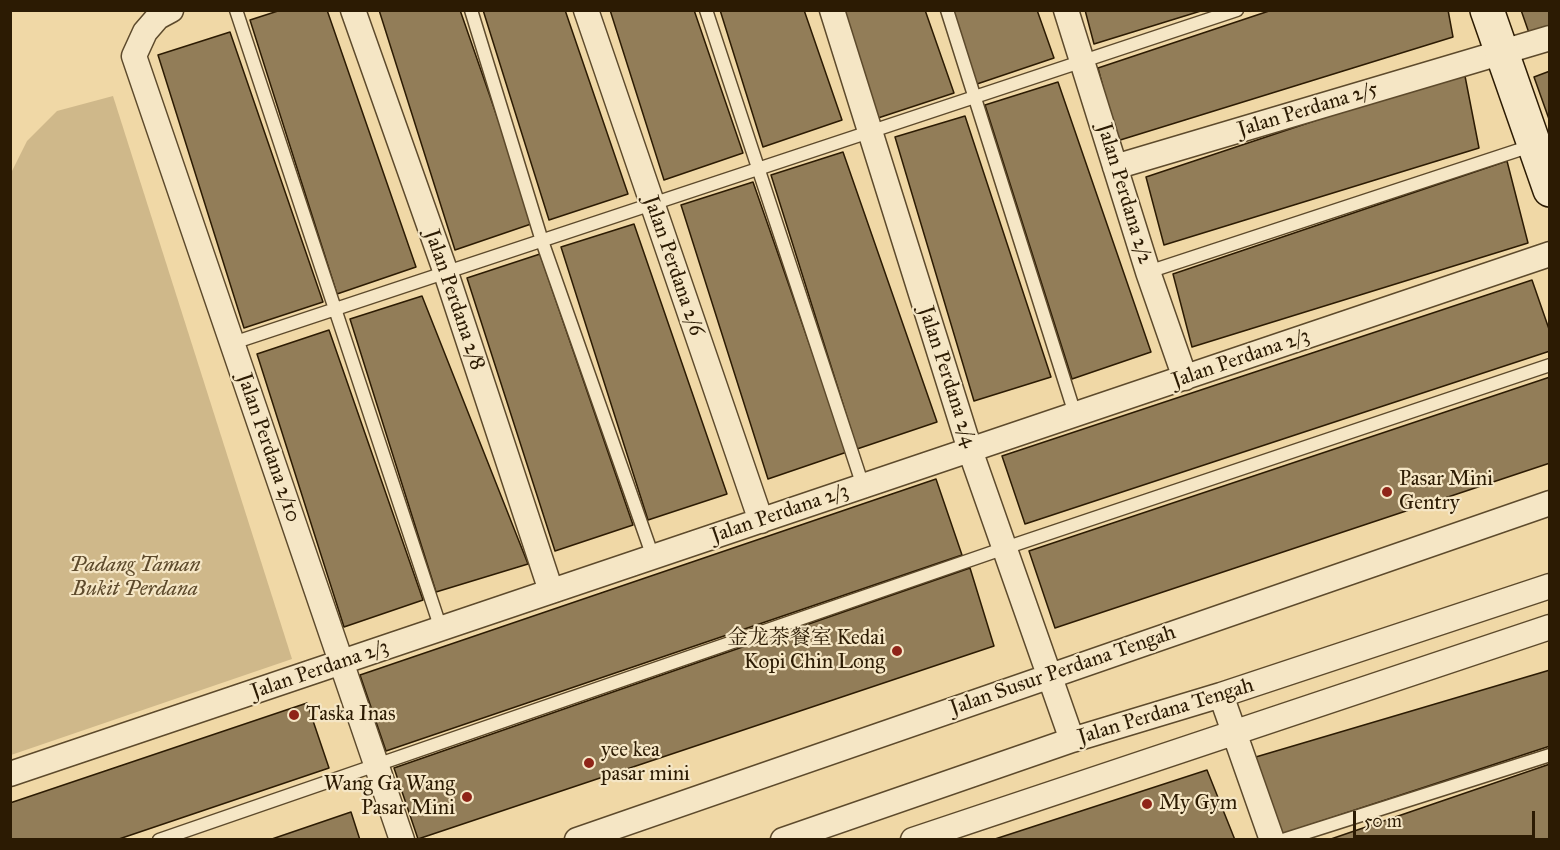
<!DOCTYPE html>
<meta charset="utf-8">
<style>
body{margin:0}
#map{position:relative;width:1560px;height:850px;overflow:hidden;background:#f0d8a6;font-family:"IM FELL Great Primer",serif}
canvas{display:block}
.frame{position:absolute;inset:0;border:12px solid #2c1b03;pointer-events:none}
.scale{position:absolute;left:1353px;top:811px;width:182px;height:27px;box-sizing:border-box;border:3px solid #2c1b03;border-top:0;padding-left:8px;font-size:18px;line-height:21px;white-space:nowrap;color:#2c1b03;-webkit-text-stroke:4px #f5e6c5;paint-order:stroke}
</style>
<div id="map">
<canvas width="1560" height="850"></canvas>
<div class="frame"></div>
<div class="scale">50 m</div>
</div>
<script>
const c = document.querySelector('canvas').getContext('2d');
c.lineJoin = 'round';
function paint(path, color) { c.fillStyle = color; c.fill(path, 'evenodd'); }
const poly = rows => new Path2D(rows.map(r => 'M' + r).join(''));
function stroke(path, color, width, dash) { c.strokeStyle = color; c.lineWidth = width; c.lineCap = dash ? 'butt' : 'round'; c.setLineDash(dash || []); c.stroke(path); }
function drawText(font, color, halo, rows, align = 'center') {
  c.font = font + ' "IM FELL Great Primer","Noto Serif SC",serif'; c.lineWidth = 4.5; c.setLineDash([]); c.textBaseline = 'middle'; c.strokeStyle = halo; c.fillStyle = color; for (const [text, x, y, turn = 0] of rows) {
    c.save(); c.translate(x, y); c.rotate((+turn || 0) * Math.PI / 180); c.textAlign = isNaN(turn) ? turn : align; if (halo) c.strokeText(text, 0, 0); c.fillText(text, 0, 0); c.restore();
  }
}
const green = poly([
 [113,96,292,659,11,755,11,173,27,141,57,111]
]);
const building = poly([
 [281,10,327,10,416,267,337,294,250,20,281,10],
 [379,10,460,10,534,223,455,250,379,10],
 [483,10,565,10,628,194,549,220,483,10],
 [610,10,694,10,743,153,664,180,610,10],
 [720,10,804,10,842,120,763,147,720,10],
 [840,10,925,10,954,93,875,119,840,10],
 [951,10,1037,10,1054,58,974,85,951,10],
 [1085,10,1204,10,1094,44,1085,10],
 [1272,10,1448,10,1453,37,1117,141,1098,68,1272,10],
 [1521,10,1550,10,1550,26,1529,33,1521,10],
 [230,32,323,302,244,328,158,55,230,32],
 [1464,71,1479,148,1164,245,1146,177,1464,71],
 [1550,71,1550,122,1534,77,1550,71],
 [1058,82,1151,352,1072,379,985,105,1058,82],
 [965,116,1051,377,974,401,895,137,965,116],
 [843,152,937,422,857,449,771,175,843,152],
 [1507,161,1528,243,1192,347,1173,274,1507,161],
 [753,182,847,452,768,479,681,205,753,182],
 [634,224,727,494,648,520,561,247,634,224],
 [540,254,633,525,555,551,467,278,540,254],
 [1532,280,1550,332,1550,351,1025,524,1002,456,1532,280],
 [422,296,528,564,436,592,350,319,422,296],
 [329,330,423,600,344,627,257,354,329,330],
 [1550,377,1550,463,1055,628,1029,551,1550,377],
 [936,479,962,555,386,751,360,675,936,479],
 [970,568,994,646,418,839,394,768,970,568],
 [1550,670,1550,746,1279,835,1249,759,1550,670],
 [307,703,329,768,116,840,10,840,10,803,307,703],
 [1550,764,1550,840,1328,840,1550,764],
 [1207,770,1235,840,992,840,1207,770],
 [351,812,360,840,269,840,351,812]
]);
const lane = poly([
 [236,10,441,629],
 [471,10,542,241,653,557],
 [706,10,863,486],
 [947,10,1075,414],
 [1148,272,1534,145],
 [233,343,1237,10],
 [159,840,1005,548,1550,365],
 [1283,840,1550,755]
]);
const street = poly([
 [171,10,158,17,145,32,134,56,402,840],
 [353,10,446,273,551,591],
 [586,10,761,521],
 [832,10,970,450,1072,740],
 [1066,10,1148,272,1185,378],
 [1115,167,1550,38],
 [1221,695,1272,840],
 [10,774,1550,254],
 [577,840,1550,503],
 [783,840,1072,740,1221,695,1550,586],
 [913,840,1550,627]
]);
const secondary = poly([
 [1487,10,1550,190]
]);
const markers = [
 [1387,492,6,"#8f2418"],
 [897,651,6,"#8f2418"],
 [294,715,6,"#8f2418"],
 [589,763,6,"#8f2418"],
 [467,797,6,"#8f2418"],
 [1147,804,6,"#8f2418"]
];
const streetNames = [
 ["Jalan Perdana 2/5",1308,110,-17],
 ["Jalan Perdana 2/2",1124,194,73],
 ["Jalan Perdana 2/6",673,266,71],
 ["Jalan Perdana 2/8",454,300,71],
 ["Jalan Perdana 2/3",1241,359,-19],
 ["Jalan Perdana 2/4",947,377,72],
 ["Jalan Perdana 2/10",268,448,71],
 ["Jalan Perdana 2/3",780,514,-19],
 ["Jalan Perdana 2/3",320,670,-19],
 ["Jalan Susur Perdana Tengah",1063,671,-19],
 ["Jalan Perdana Tengah",1166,712,-17]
];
const poiNames = [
 ["Pasar Mini",1399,480],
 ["Gentry",1399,504],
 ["金龙茶餐室 Kedai",885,639,"right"],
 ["Kopi Chin Long",885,663,"right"],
 ["Taska Inas",306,715],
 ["yee kea",601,751],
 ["pasar mini",601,775],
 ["Wang Ga Wang",455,785,"right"],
 ["Pasar Mini",455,809,"right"],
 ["My Gym",1159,804]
];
const parkNames = [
 ["Padang Taman",135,566],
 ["Bukit Perdana",135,590]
];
paint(green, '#cfb88a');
paint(building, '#927d58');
stroke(building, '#2c1b03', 1.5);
stroke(lane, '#5d4a2c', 15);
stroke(street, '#5d4a2c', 27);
stroke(secondary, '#2c1b03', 36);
stroke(lane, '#f5e6c5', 12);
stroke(street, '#f5e6c5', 24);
stroke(secondary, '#f5e6c5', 33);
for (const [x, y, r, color] of markers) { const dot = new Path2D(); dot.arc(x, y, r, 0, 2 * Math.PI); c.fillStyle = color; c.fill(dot); stroke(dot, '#f5e6c5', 2); }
drawText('21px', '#2c1b03', '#f5e6c5', streetNames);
drawText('21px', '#2c1b03', '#f5e6c5', poiNames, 'left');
drawText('italic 21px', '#5d4a2c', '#f5e6c5', parkNames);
</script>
